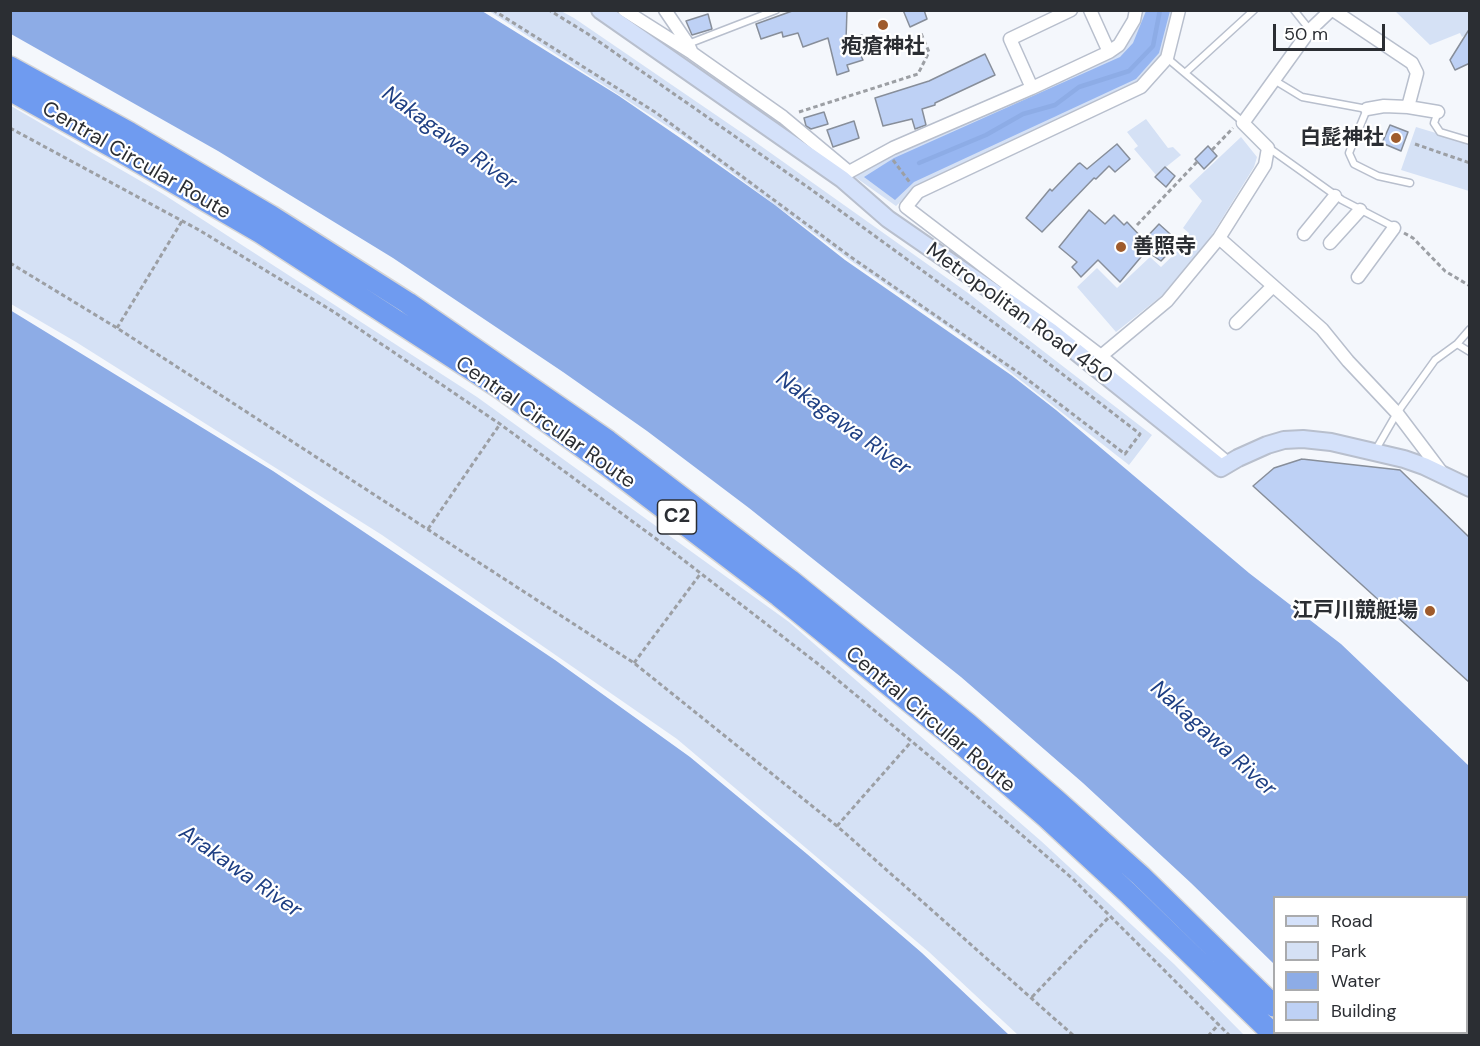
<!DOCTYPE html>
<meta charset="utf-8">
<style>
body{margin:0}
#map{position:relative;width:1480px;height:1046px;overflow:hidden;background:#f4f7fc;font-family:"DM Sans",sans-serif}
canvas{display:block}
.frame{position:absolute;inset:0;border:12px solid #2b2e33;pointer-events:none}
.legend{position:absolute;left:1273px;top:896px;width:195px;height:138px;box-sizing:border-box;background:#fff;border:2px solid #aaabad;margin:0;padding:8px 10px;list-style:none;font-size:18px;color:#2b2e33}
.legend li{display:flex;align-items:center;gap:12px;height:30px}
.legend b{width:30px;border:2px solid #aaabad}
.scale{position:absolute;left:1273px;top:24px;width:112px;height:27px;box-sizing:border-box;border:3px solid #2b2e33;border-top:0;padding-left:8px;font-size:18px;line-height:21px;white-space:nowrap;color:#2b2e33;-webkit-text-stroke:4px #fff;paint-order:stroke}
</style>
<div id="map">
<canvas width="1480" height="1046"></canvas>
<div class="frame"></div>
<ul class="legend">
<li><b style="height:8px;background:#d4e1fa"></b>Road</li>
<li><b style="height:16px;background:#d5e1f5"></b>Park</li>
<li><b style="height:16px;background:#8dace6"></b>Water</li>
<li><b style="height:16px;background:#bed1f5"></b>Building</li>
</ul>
<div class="scale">50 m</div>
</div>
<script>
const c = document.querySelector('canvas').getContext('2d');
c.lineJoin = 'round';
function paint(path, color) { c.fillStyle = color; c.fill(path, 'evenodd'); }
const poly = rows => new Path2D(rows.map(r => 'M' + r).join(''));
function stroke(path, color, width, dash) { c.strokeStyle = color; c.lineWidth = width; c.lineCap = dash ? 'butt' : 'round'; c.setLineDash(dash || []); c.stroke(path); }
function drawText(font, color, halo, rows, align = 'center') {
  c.font = font + ' "DM Sans","Noto Sans JP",sans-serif'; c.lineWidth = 4.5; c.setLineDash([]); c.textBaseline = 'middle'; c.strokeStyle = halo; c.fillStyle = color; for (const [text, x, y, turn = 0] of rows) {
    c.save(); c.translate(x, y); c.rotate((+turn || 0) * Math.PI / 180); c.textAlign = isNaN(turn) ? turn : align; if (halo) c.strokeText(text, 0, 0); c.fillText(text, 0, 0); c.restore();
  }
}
const green = poly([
 [489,11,561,11,574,18,751,139,968,293,1152,435,1129,465,987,354,851,261,681,135],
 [1141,11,1175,11,1164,55,1138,84,917,186,896,206,855,177,889,155,1116,53],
 [1395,11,1469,11,1469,33,1462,37,1460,33,1430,45],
 [11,106,163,194,477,397,789,622,1041,841,1174,964,1244,1035,1018,1035,929,952,677,739,382,535,76,342,11,304],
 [1146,119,1168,148,1173,147,1181,155,1156,175,1134,149,1138,146,1127,132],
 [1416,127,1469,143,1469,191,1401,170],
 [1241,137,1257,157,1254,167,1210,238,1169,290,1116,332,1077,287,1097,268,1117,288,1150,257,1161,267,1185,244,1183,242,1189,233,1183,228,1202,201,1189,186]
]);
const forest = poly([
 [1146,11,1170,11,1159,53,1136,79,914,182,895,200,864,177,894,158,1120,57,1133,43]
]);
const water = poly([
 [10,11,482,11,619,96,689,144,775,205,845,260,1011,375,1056,410,1249,573,1341,644,1469,766,1469,1035,1346,1036,1343,1033,1466,1032,1466,898,1274,898,1274,964,1191,883,1083,783,961,677,749,508,647,431,563,372,393,258,218,151,11,34],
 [10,310,273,471,555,660,690,757,807,854,922,953,1009,1035,11,1035]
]);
const stream = poly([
 [919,163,986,135,1023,114,1055,105,1079,87,1129,71,1153,46,1160,10]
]);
const building = poly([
 [795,10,847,10,846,40,862,35,866,49,860,54,863,60,847,65,849,71,837,75,828,38,803,47,798,33,783,37,782,32,761,39,756,24,795,10],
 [903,10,924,10,927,19,910,27,903,10],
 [708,14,712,29,692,35,686,21,708,14],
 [1470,28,1470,63,1455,70,1450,60,1470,28],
 [985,54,995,75,935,103,935,105,922,109,926,125,915,129,912,119,883,126,875,98,929,81,985,54],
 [824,112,828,124,811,129,806,126,804,118,824,112],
 [854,121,859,138,833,147,827,130,854,121],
 [1390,125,1408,132,1401,151,1382,143,1390,125],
 [1117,144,1130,159,1115,172,1109,166,1096,179,1094,178,1042,232,1026,218,1050,189,1052,191,1078,164,1080,163,1087,169,1117,144],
 [1208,146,1217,156,1204,169,1195,159,1208,146],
 [1165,167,1175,176,1166,187,1155,177,1165,167],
 [1089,210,1105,224,1114,215,1124,225,1127,222,1144,240,1159,224,1179,242,1161,261,1146,251,1120,282,1098,260,1081,277,1072,267,1077,262,1059,247,1089,210],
 [1302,459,1400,470,1470,538,1470,683,1253,486,1274,468,1302,459]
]);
const path = poly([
 [493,10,655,112,855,260,1019,373,1125,454,1140,434,1026,346,809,188,588,34,549,10],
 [799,112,918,74,929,52,920,31],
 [10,128,199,230,334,312,500,424,655,538,822,667,951,774,1073,879,1230,1036],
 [1415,144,1470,163],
 [1212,150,1233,128],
 [893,160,911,184],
 [1137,225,1197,162],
 [1404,233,1413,238,1445,271,1470,286],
 [10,263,117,328,634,663,837,826,1074,1036],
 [117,328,182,221],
 [428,529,500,424],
 [634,663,701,573],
 [837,826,911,742],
 [1032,997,1110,916],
 [1208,1036,1219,1024]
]);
const lane = poly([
 [1294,10,1310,30],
 [688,44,776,10],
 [1167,58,1243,122],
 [1185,73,1254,10],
 [1274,80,1302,97,1367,109,1349,153,1354,164,1378,176,1410,183],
 [1438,112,1434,123,1440,132,1470,141],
 [1269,148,1342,200,1394,227],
 [1457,344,1470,352],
 [1375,451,1397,413,1435,360,1457,344,1470,329]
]);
const street = poly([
 [624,10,692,53,783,117,849,172],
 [665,10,688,44,692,53],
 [1090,10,1109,52],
 [1179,10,1167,58,1141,87,918,192,906,207,1101,356,1229,464],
 [1333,10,1412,63,1417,73,1408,107],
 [1032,88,1010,39,1071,10],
 [1367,109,1384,106,1408,107,1438,112],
 [842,179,849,172,893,148,1032,88,1109,52,1119,45,1134,20,1136,10],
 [1304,234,1335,196],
 [1219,238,1322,329,1348,361,1397,413,1443,474],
 [1330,243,1360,210],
 [1358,277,1394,228],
 [1236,323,1273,286],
 [1101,356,1167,301,1219,238,1265,165,1268,148,1243,123,1310,30,1331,10]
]);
const secondary = poly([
 [600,10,842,179,888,219,1050,331,1221,468,1238,458,1267,445,1284,440,1303,439,1331,442,1404,459,1424,466,1470,488]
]);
const highway = poly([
 [10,67,130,133,271,216,408,303,608,441,790,580,968,724,1056,800,1141,876,1274,1006],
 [10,90,120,151,261,233,503,390,596,457,779,596,958,741,1046,817,1128,893,1275,1036],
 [1301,1032,1304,1036]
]);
const markers = [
 [883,25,6,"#9f5b2c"],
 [1396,138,6,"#9f5b2c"],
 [1121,247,6,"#9f5b2c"],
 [1430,611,6,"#9f5b2c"]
];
const shields = [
 [677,517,39]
];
const shieldNames = [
 ["C2",677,517]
];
const poiNames = [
 ["疱瘡神社",883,47,"center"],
 ["白髭神社",1384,138],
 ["善照寺",1133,247,"left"],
 ["江戸川競艇場",1418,611]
];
const streetNames = [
 ["Central Circular Route",136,161,30],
 ["Metropolitan Road 450",1019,314,36],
 ["Central Circular Route",545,423,35],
 ["Central Circular Route",930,720,40]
];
const waterNames = [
 ["Nakagawa River",449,139,36],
 ["Nakagawa River",843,424,36],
 ["Nakagawa River",1213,739,42],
 ["Arakawa River",240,872,35]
];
paint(green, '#d5e1f5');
paint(forest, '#97b6f1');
paint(water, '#8dace6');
stroke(stream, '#8dace6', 4.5);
paint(building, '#bed1f5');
stroke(building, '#878e9a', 1.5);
stroke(lane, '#b8bfcd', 9);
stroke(street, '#b8bfcd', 15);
stroke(secondary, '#b8bfcd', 20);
stroke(highway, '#d5d5d6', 24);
stroke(path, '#9c9fa4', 3, [4.5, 3]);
stroke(lane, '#fff', 6);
stroke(street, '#fff', 12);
stroke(secondary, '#d4e1fa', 16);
stroke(highway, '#6f9bf0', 21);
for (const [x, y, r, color] of markers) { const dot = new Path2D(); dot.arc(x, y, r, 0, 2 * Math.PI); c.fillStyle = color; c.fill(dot); stroke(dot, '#fff', 2); }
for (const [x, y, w] of shields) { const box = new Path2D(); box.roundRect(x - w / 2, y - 17, w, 34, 4.5); c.fillStyle = '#fff'; c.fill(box); stroke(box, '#2b2e33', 1.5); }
drawText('bold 20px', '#2b2e33', null, shieldNames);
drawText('bold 21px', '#2b2e33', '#fff', poiNames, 'right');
drawText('21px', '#2b2e33', '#fff', streetNames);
drawText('italic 22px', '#1e3f83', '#fff', waterNames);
</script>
